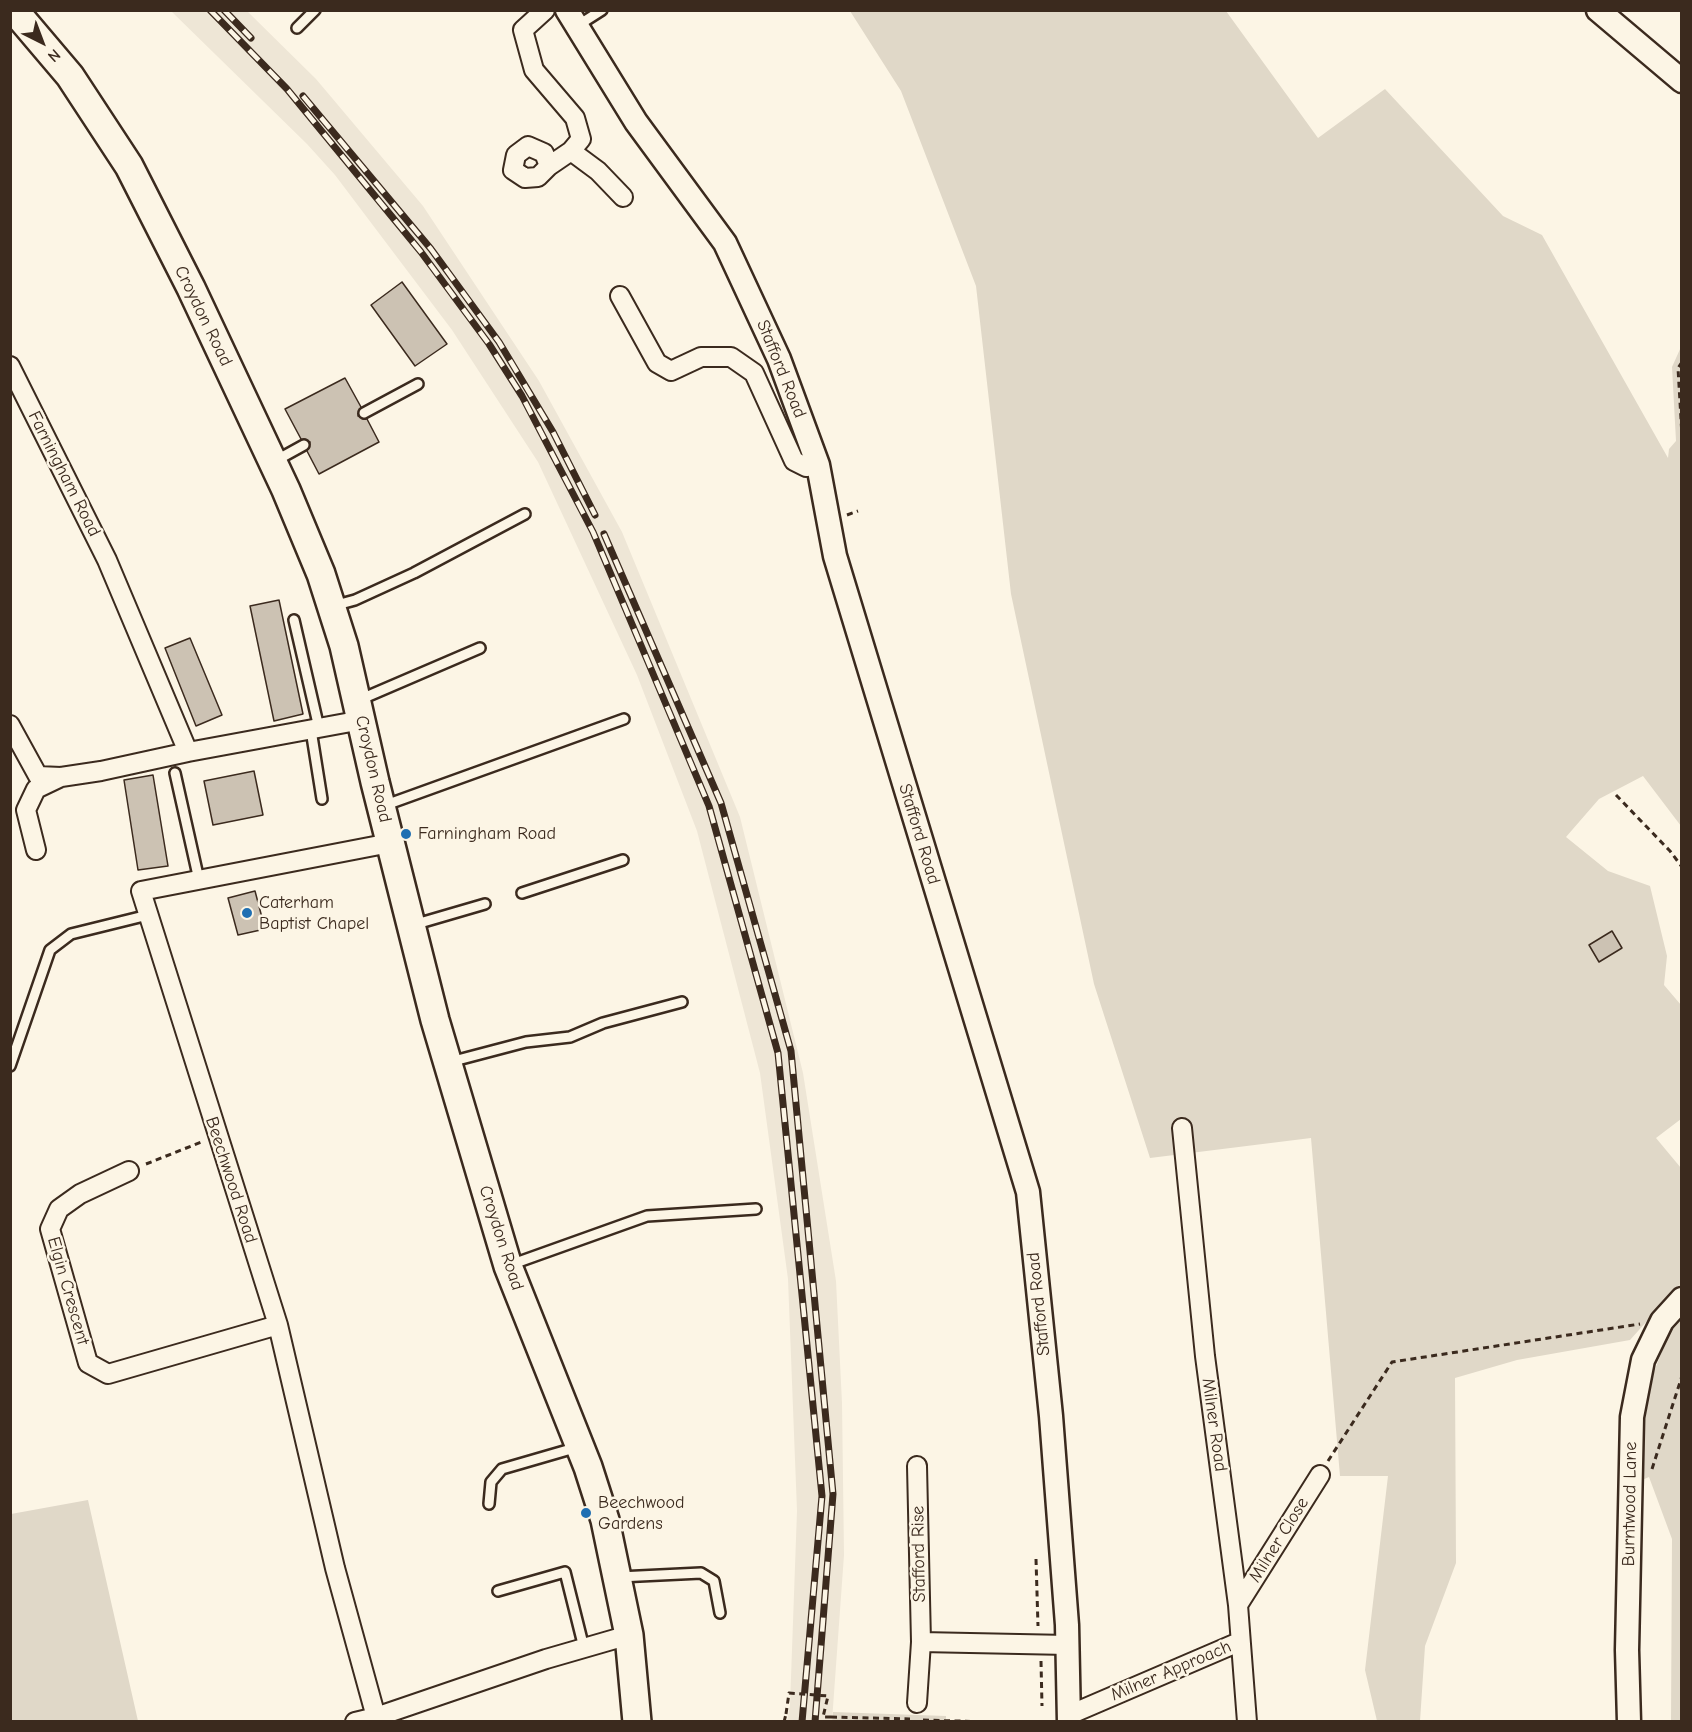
<!DOCTYPE html>
<style>
body{margin:0}
#map{position:relative;width:1692px;height:1732px;overflow:hidden;background:#fcf5e5;font-family:"Comic Neue",sans-serif}
canvas{display:block}
.frame{position:absolute;inset:0;border:12px solid #3b2a1e;pointer-events:none}
.north{position:absolute;left:12px;top:12px;width:60px;height:60px;-webkit-text-stroke:4px #fcf5e5;paint-order:stroke;rotate:138deg;font-size:16px;font-weight:700;line-height:24px;text-align:center;color:#3b2a1e}
.north::after{content:'';display:block;margin:auto;width:21px;height:27px;background:#3b2a1e;clip-path:polygon(50% 0,100% 100%,50% 72%,0 100%)}
</style>
<div id="map">
<canvas width="1692" height="1732"></canvas>
<div class="frame"></div>
<div class="north">N</div>
</div>
<script>
const c = document.querySelector('canvas').getContext('2d');
c.lineJoin = 'round';
function paint(path, color) { c.fillStyle = color; c.fill(path, 'evenodd'); }
const poly = rows => new Path2D(rows.map(r => 'M' + r).join(''));
function stroke(path, color, width, dash) { c.strokeStyle = color; c.lineWidth = width; c.lineCap = dash ? 'butt' : 'round'; c.setLineDash(dash || []); c.stroke(path); }
function drawText(font, color, halo, rows, align = 'center') {
  c.font = font + ' "Comic Neue",sans-serif'; c.lineWidth = 5; c.setLineDash([]); c.textBaseline = 'middle'; c.strokeStyle = halo; c.fillStyle = color; for (const [text, x, y, turn = 0] of rows) {
    c.save(); c.translate(x, y); c.rotate((+turn || 0) * Math.PI / 180); c.textAlign = isNaN(turn) ? turn : align; if (halo) c.strokeText(text, 0, 0); c.fillText(text, 0, 0); c.restore();
  }
}
const built = poly([
 [171,11,247,11,316,79,423,206,539,381,622,532,740,817,803,1073,836,1281,842,1403,844,1555,832,1721,787,1721,790,1705,797,1511,788,1279,760,1073,697,831,637,675,538,462,452,330,335,175,307,144]
]);
const green = poly([
 [850,11,1226,11,1318,138,1385,89,1503,216,1542,235,1668,458,1669,449,1676,441,1672,367,1681,347,1681,826,1643,776,1599,799,1566,837,1608,871,1650,886,1667,956,1664,985,1681,1005,1681,1119,1656,1138,1681,1168,1681,1283,1630,1340,1517,1360,1455,1378,1456,1563,1425,1646,1420,1721,1377,1721,1365,1670,1388,1476,1340,1476,1311,1138,1150,1158,1094,984,1011,594,976,286,901,91],
 [1681,1315,1681,1721,1671,1721,1672,1539,1649,1477,1642,1480,1644,1424,1654,1372,1672,1325],
 [88,1500,138,1721,11,1721,11,1514],
 [833,1712,946,1716,946,1721,832,1721]
]);
const building = poly([
 [402,282,447,344,415,366,371,305,402,282],
 [345,378,361,407,358,416,367,419,379,442,319,474,307,451,310,442,301,439,285,409,345,378],
 [279,600,303,714,274,721,250,606,279,600],
 [190,638,222,715,196,726,165,648,190,638],
 [254,771,263,815,213,825,204,781,254,771],
 [153,775,168,866,138,870,124,780,153,775],
 [255,891,265,929,238,935,228,898,255,891],
 [1612,931,1622,948,1599,962,1589,945,1612,931]
]);
const path = poly([
 [1682,362,1678,368,1682,436],
 [847,515,858,511],
 [1616,795,1670,851,1682,867],
 [146,1164,204,1141],
 [1328,1461,1392,1362,1640,1324],
 [1652,1469,1682,1376],
 [1036,1559,1038,1626],
 [1041,1661,1042,1706],
 [831,1717,910,1719],
 [923,1720,990,1722],
 [784,1722,786,1714]
]);
const service = poly([
 [577,26,602,10],
 [297,28,315,10],
 [364,413,418,384],
 [275,461,304,445],
 [333,606,355,600,414,573,525,514],
 [294,620,319,728],
 [359,700,480,648],
 [311,730,322,799],
 [175,773,199,880],
 [383,806,624,719],
 [522,893,623,860],
 [413,925,485,904],
 [450,1062,526,1042,570,1037,603,1023,682,1002],
 [10,1066,50,950,71,934,148,915],
 [510,1265,647,1216,756,1209],
 [489,1504,491,1482,502,1469,578,1447],
 [619,1577,701,1573,714,1581,720,1613],
 [498,1591,565,1572,584,1648]
]);
const minor = poly([
 [545,10,523,30,534,70,575,118,581,139,571,151,549,166,538,177,525,178,513,170,516,155,528,146,544,153,549,166],
 [571,151,598,171,623,197],
 [620,296,657,363,671,371,701,357,731,357,754,373,794,461,806,467,818,465],
 [10,366,107,560,188,752,362,720],
 [10,725,38,776,61,777,101,771,188,752],
 [36,850,26,810,36,789,59,778],
 [1182,1128,1205,1356,1238,1605,1247,1722],
 [129,1171,80,1194,59,1209,50,1229,88,1363,108,1374,278,1325],
 [917,1466,921,1642],
 [1238,1605,1320,1475],
 [917,1703,921,1642,1068,1645],
 [1069,1715,1239,1642],
 [376,1717,335,1568,278,1325,141,891,390,843],
 [355,1722,376,1717,546,1659,629,1635]
]);
const tertiary = poly([
 [567,10,636,122,725,243,779,359,818,465,835,556,1028,1192,1051,1416,1067,1625,1069,1722],
 [1598,10,1682,81],
 [1629,1722,1627,1650,1632,1417,1643,1360,1662,1321,1682,1299]
]);
const secondary = poly([
 [14,10,70,76,129,166,191,288,286,490,321,574,344,646,375,782,435,1020,508,1266,588,1467,605,1520,629,1635,637,1722]
]);
const rail = poly([
 [210,10,287,89,421,252,489,344,522,396,593,532,709,806,778,1053,822,1496,802,1722],
 [224,10,251,38],
 [303,96,431,249,499,342,553,432,595,515],
 [604,534,721,803,791,1051,833,1494,815,1722]
]);
const pathBridge = poly([
 [786,1714,789,1693,828,1696,823,1717,831,1717]
]);
const markers = [
 [406,834,6,"#1f6fb2"],
 [247,913,6,"#1f6fb2"],
 [586,1513,6,"#1f6fb2"]
];
const streetNames = [
 ["Croydon Road",203,316,64],
 ["Stafford Road",781,369,68],
 ["Farningham Road",64,474,63],
 ["Croydon Road",373,769,77],
 ["Stafford Road",919,834,73],
 ["Beechwood Road",231,1180,72],
 ["Croydon Road",501,1238,72],
 ["Elgin Crescent",68,1291,74],
 ["Stafford Road",1039,1304,-96],
 ["Milner Road",1214,1425,82],
 ["Burntwood Lane",1630,1504,-89],
 ["Milner Close",1279,1540,-58],
 ["Stafford Rise",919,1554,-91],
 ["Milner Approach",1171,1671,-23]
];
const poiNames = [
 ["Farningham Road",418,834],
 ["Caterham",259,903],
 ["Baptist Chapel",259,924],
 ["Beechwood",598,1503],
 ["Gardens",598,1524]
];
paint(built, '#eee6d6');
paint(green, '#e0d8c8');
paint(building, '#ccc2b3');
stroke(building, '#3b2a1e', 1.5);
stroke(service, '#3b2a1e', 14);
stroke(minor, '#3b2a1e', 22);
stroke(tertiary, '#3b2a1e', 27);
stroke(secondary, '#3b2a1e', 32);
stroke(path, '#3b2a1e', 3, [6, 4.5]);
stroke(service, '#fcf5e5', 9);
stroke(minor, '#fcf5e5', 18);
stroke(tertiary, '#fcf5e5', 22);
stroke(secondary, '#fcf5e5', 27);
stroke(rail, '#3b2a1e', 7);
stroke(rail, '#fcf5e5', 4.5, [14]);
stroke(pathBridge, '#3b2a1e', 3, [6, 4.5]);
for (const [x, y, r, color] of markers) { const dot = new Path2D(); dot.arc(x, y, r, 0, 2 * Math.PI); c.fillStyle = color; c.fill(dot); stroke(dot, '#fcf5e5', 2); }
drawText('18px', '#3b2a1e', '#fcf5e5', streetNames);
drawText('18px', '#3b2a1e', '#fcf5e5', poiNames, 'left');
</script>
